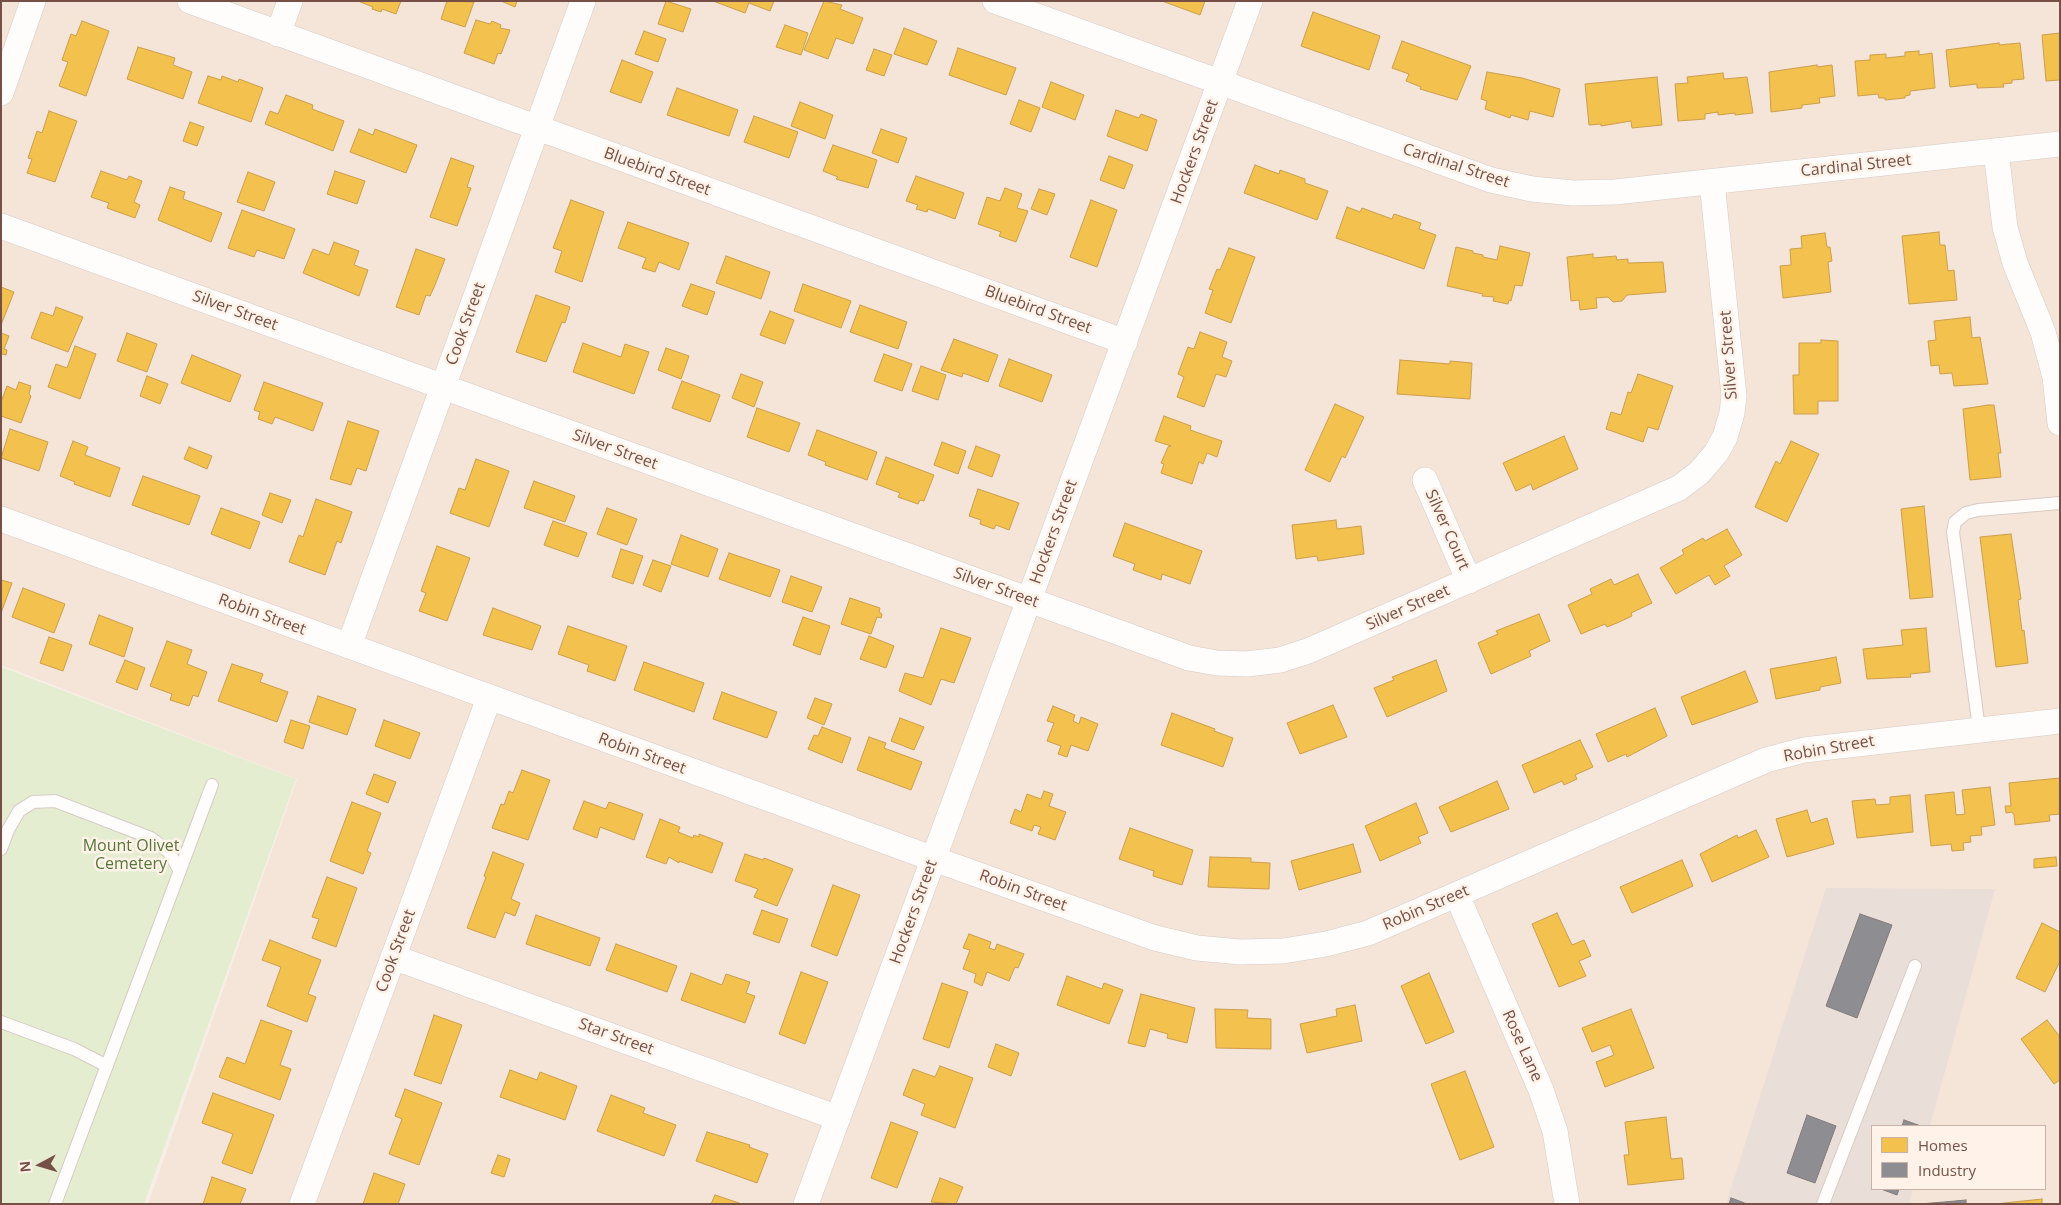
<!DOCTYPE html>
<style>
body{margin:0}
#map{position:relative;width:2061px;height:1205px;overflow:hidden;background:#f7efe7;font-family:"Open Sans",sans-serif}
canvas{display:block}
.frame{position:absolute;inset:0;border:2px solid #765046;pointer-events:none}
.legend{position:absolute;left:1871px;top:1125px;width:175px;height:65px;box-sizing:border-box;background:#fff2e8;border:1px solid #c8b1a7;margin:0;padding:6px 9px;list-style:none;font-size:15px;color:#765046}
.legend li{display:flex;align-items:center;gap:10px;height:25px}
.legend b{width:25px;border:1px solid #c8b1a7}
.north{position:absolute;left:15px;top:1140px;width:50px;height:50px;-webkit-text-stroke:4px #fff2e8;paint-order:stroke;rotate:264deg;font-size:14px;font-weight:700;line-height:20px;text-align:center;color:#765046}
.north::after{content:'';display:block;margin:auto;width:18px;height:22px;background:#765046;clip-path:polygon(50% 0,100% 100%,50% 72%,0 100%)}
</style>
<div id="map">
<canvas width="2061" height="1205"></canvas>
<div class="frame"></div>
<ul class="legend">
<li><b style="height:14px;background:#f2c14e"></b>Homes</li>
<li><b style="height:14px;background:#8d8d92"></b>Industry</li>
</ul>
<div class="north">N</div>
</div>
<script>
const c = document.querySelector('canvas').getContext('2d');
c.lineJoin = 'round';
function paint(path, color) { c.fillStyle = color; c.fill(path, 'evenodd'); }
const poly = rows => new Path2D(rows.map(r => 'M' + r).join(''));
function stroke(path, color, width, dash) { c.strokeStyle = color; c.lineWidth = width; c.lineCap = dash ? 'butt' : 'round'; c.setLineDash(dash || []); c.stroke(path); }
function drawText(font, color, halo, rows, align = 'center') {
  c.font = font + ' "Open Sans",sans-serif'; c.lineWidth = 5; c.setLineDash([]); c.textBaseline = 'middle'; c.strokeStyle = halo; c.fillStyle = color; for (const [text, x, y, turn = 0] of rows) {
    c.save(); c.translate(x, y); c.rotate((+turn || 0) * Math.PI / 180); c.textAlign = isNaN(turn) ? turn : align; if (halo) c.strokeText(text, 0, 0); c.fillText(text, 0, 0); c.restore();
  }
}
const residential = poly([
 [1,1,2060,1,2060,1204,148,1204,297,779,1,665],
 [1872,1126,2045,1126,2045,1189,1872,1189]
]);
const industrial = poly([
 [1826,888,1995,889,1930,1126,1872,1126,1872,1189,1913,1189,1909,1204,1726,1204]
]);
const green = poly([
 [1,667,296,779,144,1204,1,1204]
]);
const homes = poly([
 [358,1,401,1,396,14,382,9,381,12,372,9,373,7,358,1],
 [447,1,474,2,465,27,441,19,447,1],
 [501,1,517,1,515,7,501,1],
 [666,1,691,9,683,32,658,24,666,1],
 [713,1,774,1,770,11,749,3,745,13,713,1],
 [824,1,842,5,840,9,863,18,853,44,836,38,828,59,804,50,824,1],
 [1162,1,1205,1,1200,15,1162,1],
 [1313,12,1380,36,1369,70,1301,46,1313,12],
 [476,20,490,24,492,21,501,25,500,28,510,30,501,54,498,53,494,64,464,53,476,20],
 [82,21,109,31,86,96,59,86,68,62,62,60,71,34,76,36,82,21],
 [785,25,808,33,801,55,776,47,785,25],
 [904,28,937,41,927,65,894,54,904,28],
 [644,31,666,39,658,62,635,54,644,31],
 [2060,33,2060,80,2046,81,2042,35,2060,33],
 [1402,41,1471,66,1457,100,1420,89,1421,87,1406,81,1409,74,1392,68,1402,41],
 [1999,43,1999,45,2020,43,2024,79,2012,80,2012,83,2003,84,2004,87,1977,88,1977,84,1950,87,1946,50,1999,43],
 [138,47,175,58,173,65,192,72,183,99,127,79,138,47],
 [958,48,1016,68,1006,95,949,75,958,48],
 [874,49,892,55,884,76,866,70,874,49],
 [1919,51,1919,55,1932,53,1935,88,1910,91,1910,95,1905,96,1905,98,1885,100,1885,98,1879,98,1878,94,1858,96,1855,61,1870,60,1870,55,1886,54,1886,58,1905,56,1905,52,1919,51],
 [622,60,653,72,641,103,610,92,622,60],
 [1817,65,1817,67,1832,65,1835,96,1819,98,1820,103,1802,105,1802,108,1771,112,1769,72,1817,65],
 [1487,72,1522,78,1560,89,1553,117,1530,111,1528,120,1511,115,1510,118,1485,109,1487,101,1481,99,1487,72],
 [1723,73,1724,79,1747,77,1753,113,1735,115,1735,113,1718,115,1718,112,1705,114,1705,119,1678,121,1675,84,1688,83,1687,77,1723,73],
 [208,76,221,80,222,76,238,82,239,79,263,88,251,122,198,103,208,76],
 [1657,77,1662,125,1632,128,1631,121,1601,126,1601,124,1589,125,1585,84,1657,77],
 [1051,82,1084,95,1075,120,1042,107,1051,82],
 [677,88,738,110,729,136,667,115,677,88],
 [286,95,313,105,312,109,344,121,333,151,265,124,270,111,278,114,286,95],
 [1019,100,1040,108,1031,132,1010,124,1019,100],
 [800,102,833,115,825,139,791,126,800,102],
 [1116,110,1139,118,1141,114,1157,120,1147,151,1107,136,1116,110],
 [49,111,77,121,55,182,27,173,32,159,28,158,37,131,42,133,49,111],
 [754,116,798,132,789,158,744,142,754,116],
 [190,122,204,127,197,146,183,141,190,122],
 [359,129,373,135,375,129,417,145,406,173,350,152,359,129],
 [881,129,907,138,898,163,872,153,881,129],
 [833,145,877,160,868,188,836,179,838,177,823,171,833,145],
 [1109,156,1133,165,1124,189,1100,180,1109,156],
 [451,158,474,166,467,187,471,188,457,226,430,217,451,158],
 [1255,165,1279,174,1280,170,1305,179,1305,183,1328,191,1317,220,1244,193,1255,165],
 [101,171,127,180,129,176,142,181,134,202,140,205,135,218,107,208,109,203,91,197,101,171],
 [335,171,365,181,357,204,327,194,335,171],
 [248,172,275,182,264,211,237,202,248,172],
 [916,176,964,193,955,219,928,209,927,212,916,209,918,205,906,201,916,176],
 [170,187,185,192,183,199,222,213,211,242,158,220,170,187],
 [1005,188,1022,194,1017,208,1028,211,1016,242,999,236,1001,232,978,224,987,197,1000,201,1005,188],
 [1039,189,1055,194,1047,215,1031,209,1039,189],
 [571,200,604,212,582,282,555,272,562,251,553,248,571,200],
 [1091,200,1117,210,1097,267,1070,257,1091,200],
 [1347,207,1360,212,1362,208,1392,219,1394,214,1421,223,1419,229,1436,235,1424,269,1336,238,1347,207],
 [242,210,295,229,284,259,257,250,254,257,228,248,242,210],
 [628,222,689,243,679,270,659,262,655,272,642,268,646,258,618,248,628,222],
 [1939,232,1940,245,1945,245,1948,271,1954,270,1957,300,1909,304,1902,236,1939,232],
 [1825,233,1827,247,1830,247,1832,261,1828,262,1831,292,1783,298,1780,266,1791,265,1790,249,1802,248,1801,236,1825,233],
 [334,242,359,251,354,265,368,270,359,296,303,273,313,249,329,255,334,242],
 [1500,246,1530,253,1522,286,1515,285,1511,301,1509,300,1508,304,1493,301,1494,297,1482,296,1483,294,1447,286,1456,247,1473,251,1473,253,1483,255,1483,257,1497,260,1500,246],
 [1229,248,1255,257,1231,323,1205,313,1213,290,1209,289,1217,269,1220,270,1229,248],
 [416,249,445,259,435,285,430,296,426,295,419,315,396,307,416,249],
 [1593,254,1593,258,1616,256,1617,260,1628,259,1628,263,1663,262,1666,292,1627,295,1622,301,1613,302,1608,297,1596,298,1597,308,1580,310,1579,300,1571,301,1567,257,1593,254],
 [726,256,770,272,761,299,716,283,726,256],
 [691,284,715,292,707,315,682,306,691,284],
 [803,284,851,301,841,328,794,311,803,284],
 [1,287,14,292,1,325,1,287],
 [536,295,570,307,565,323,562,322,546,362,516,352,536,295],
 [860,305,907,322,898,349,850,332,860,305],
 [56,307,83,317,68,352,31,338,41,312,53,316,56,307],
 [770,311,794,320,785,344,760,335,770,311],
 [1970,317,1972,338,1980,337,1988,384,1954,386,1952,373,1940,374,1939,365,1931,366,1928,341,1936,340,1934,321,1970,317],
 [1200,332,1227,342,1222,357,1232,361,1226,377,1216,374,1204,407,1177,397,1184,377,1178,374,1188,347,1194,349,1200,332],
 [1,333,9,336,4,349,7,350,6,355,2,354,1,357,1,333],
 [127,333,157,344,147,372,117,361,127,333],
 [954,339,998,355,988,382,963,373,962,377,941,370,954,339],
 [1821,340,1838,341,1838,401,1818,401,1818,414,1794,414,1793,375,1799,375,1799,343,1821,343,1821,340],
 [583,343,621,357,625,344,649,352,634,394,573,372,583,343],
 [75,346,96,354,80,399,48,387,56,364,67,368,75,346],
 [666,348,689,356,681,379,658,370,666,348],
 [884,354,912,364,902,391,874,381,884,354],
 [192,355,241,375,230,402,181,383,192,355],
 [1009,359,1052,375,1042,402,999,386,1009,359],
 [1400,360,1450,364,1450,361,1472,363,1470,399,1397,394,1400,360],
 [921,366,946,375,938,400,912,391,921,366],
 [741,374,763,382,754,407,732,398,741,374],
 [1638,374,1673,386,1658,430,1648,427,1643,442,1606,429,1611,412,1621,415,1628,392,1631,393,1638,374],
 [147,376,168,384,160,404,140,396,147,376],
 [682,381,720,395,710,422,672,408,682,381],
 [19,382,31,386,29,394,31,396,21,423,1,416,1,402,7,386,16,390,19,382],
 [264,382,323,403,313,431,275,417,272,424,258,419,260,412,254,410,264,382],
 [1335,404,1364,417,1345,458,1342,456,1330,482,1305,470,1335,404],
 [1988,405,1994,405,2001,453,1998,453,2001,477,1970,480,1963,409,1988,405],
 [757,408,800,423,789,452,747,437,757,408],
 [1164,416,1191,426,1190,430,1222,441,1217,457,1207,453,1203,464,1199,462,1192,484,1161,473,1164,464,1161,463,1168,447,1171,446,1155,441,1164,416],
 [348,421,379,431,366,471,357,468,351,485,330,479,348,421],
 [10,429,48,442,39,471,1,458,10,429],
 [817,430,877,452,867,480,825,465,826,462,808,455,817,430],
 [1564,436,1578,469,1533,490,1531,484,1516,491,1503,463,1564,436],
 [73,441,88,447,85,455,120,468,110,497,74,484,75,482,60,476,73,441],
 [1791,441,1819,454,1787,522,1755,507,1776,461,1780,464,1791,441],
 [942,442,966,451,958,474,934,465,942,442],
 [976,446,1000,455,992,477,968,468,976,446],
 [189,447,212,456,207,469,184,459,189,447],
 [886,457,934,475,924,501,920,500,918,504,898,497,900,493,876,484,886,457],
 [476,459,509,471,489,527,450,513,459,488,465,490,476,459],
 [143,476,200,496,189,525,132,505,143,476],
 [534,481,575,496,565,522,524,508,534,481],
 [978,489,1019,503,1009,530,996,525,994,529,980,524,981,520,969,516,978,489],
 [270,493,291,500,282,523,262,515,270,493],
 [316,499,352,512,341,543,337,541,325,575,289,562,299,535,303,537,316,499],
 [1924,506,1933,597,1910,599,1901,509,1924,506],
 [221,508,260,522,250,549,211,534,221,508],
 [607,508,637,519,627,545,597,534,607,508],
 [1336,520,1337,529,1361,526,1364,554,1318,561,1317,556,1296,559,1292,525,1336,520],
 [553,521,587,533,578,557,544,545,553,521],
 [1125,523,1202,551,1190,584,1162,574,1161,580,1133,570,1135,564,1113,556,1125,523],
 [1727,529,1742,555,1724,566,1730,576,1715,585,1709,575,1676,594,1660,568,1684,554,1682,550,1703,538,1705,541,1727,529],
 [2011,534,2021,599,2018,600,2022,631,2024,630,2028,663,1996,667,1980,537,2011,534],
 [681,535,718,549,708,577,671,564,681,535],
 [437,546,470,558,447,621,419,611,426,593,421,591,437,546],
 [621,549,643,556,633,584,612,577,621,549],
 [729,553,780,570,770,597,719,579,729,553],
 [653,560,671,566,661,592,643,585,653,560],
 [1638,574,1652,603,1631,613,1632,616,1617,623,1607,627,1605,624,1581,634,1568,605,1592,594,1590,589,1611,579,1614,585,1638,574],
 [791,576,822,587,812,612,782,602,791,576],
 [1,580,12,583,1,613,1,580],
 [23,588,65,604,54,633,12,617,23,588],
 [850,598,880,608,879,612,882,614,881,618,877,617,871,634,841,624,850,598],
 [493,608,541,626,532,650,483,635,493,608],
 [1539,614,1550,641,1529,651,1531,656,1491,674,1478,643,1498,634,1496,631,1539,614],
 [99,615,133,628,124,657,89,644,99,615],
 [803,617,830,626,820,655,793,645,803,617],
 [568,626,627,646,615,681,587,671,589,665,558,654,568,626],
 [941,628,971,638,954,683,941,679,931,705,899,691,905,673,923,678,941,628],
 [1926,628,1930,672,1910,674,1911,677,1867,679,1863,649,1903,645,1901,630,1926,628],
 [869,636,894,646,886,668,860,659,869,636],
 [49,637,72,645,63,671,40,663,49,637],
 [167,641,192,650,187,664,207,672,198,697,193,695,189,706,170,700,172,694,150,686,167,641],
 [1836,657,1841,683,1820,687,1820,690,1776,699,1770,669,1836,657],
 [125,660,145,668,137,690,116,682,125,660],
 [1436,660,1447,691,1387,717,1374,688,1394,680,1392,677,1436,660],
 [644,662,704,683,694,712,634,690,644,662],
 [232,664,263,674,260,682,288,692,277,722,218,701,232,664],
 [1745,671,1758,702,1692,725,1681,697,1745,671],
 [722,692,777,712,767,738,713,719,722,692],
 [318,696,356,709,347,735,309,722,318,696],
 [815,698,832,704,824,725,807,718,815,698],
 [1333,705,1347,737,1300,754,1287,723,1333,705],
 [1053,706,1075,715,1073,721,1079,724,1081,717,1098,724,1088,751,1071,745,1067,757,1058,754,1061,746,1047,741,1054,723,1047,721,1053,706],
 [1655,708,1667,736,1627,757,1626,754,1608,762,1596,734,1655,708],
 [1172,713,1215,729,1214,731,1233,738,1223,767,1161,745,1172,713],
 [900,718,924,727,914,750,891,741,900,718],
 [291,720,310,726,303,749,284,742,291,720],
 [384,720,420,733,410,759,375,746,384,720],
 [822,727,851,738,842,763,808,749,814,735,818,736,822,727],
 [869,737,886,743,884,748,922,762,911,790,857,770,869,737],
 [1580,740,1593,767,1575,775,1577,779,1564,785,1562,781,1534,793,1522,765,1580,740],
 [522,770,550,780,528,840,492,828,501,804,504,805,509,791,513,793,522,770],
 [374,774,396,782,388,803,366,794,374,774],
 [2060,778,2060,814,2049,815,2050,821,2015,825,2014,815,2012,812,2006,813,2005,806,2011,806,2009,783,2060,778],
 [1497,781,1509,809,1451,832,1439,807,1497,781],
 [1990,787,1995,825,1981,827,1982,835,1970,836,1971,842,1963,843,1964,850,1952,851,1951,844,1931,846,1925,795,1954,792,1956,815,1965,814,1962,790,1990,787],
 [1044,791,1053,794,1049,806,1066,812,1055,840,1038,834,1041,827,1034,825,1032,831,1010,823,1015,809,1021,812,1027,794,1041,799,1044,791],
 [1910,795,1913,832,1857,838,1852,801,1875,799,1876,805,1890,804,1890,797,1910,795],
 [584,801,606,809,609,802,643,814,634,840,600,827,597,838,573,829,584,801],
 [352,802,381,813,367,851,371,853,363,874,330,861,352,802],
 [1416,803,1428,833,1418,837,1421,843,1380,861,1365,826,1416,803],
 [1807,810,1811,823,1827,818,1834,844,1787,857,1776,819,1807,810],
 [660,819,680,827,678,832,693,838,694,835,699,837,699,834,723,843,712,873,679,861,679,863,669,857,666,864,646,857,660,819],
 [1130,828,1193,850,1182,885,1153,876,1154,871,1119,859,1130,828],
 [1756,830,1769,857,1712,882,1700,854,1737,835,1738,838,1756,830],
 [1353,844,1361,872,1299,890,1291,861,1353,844],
 [493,852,524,864,511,899,520,903,515,916,505,912,495,938,467,928,486,877,484,876,493,852],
 [745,854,763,860,764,858,793,869,777,906,754,897,758,889,735,881,745,854],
 [1210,857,1251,858,1251,862,1270,863,1269,889,1208,887,1210,857],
 [2056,857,2057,866,2034,868,2034,859,2056,857],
 [1682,860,1693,886,1632,913,1620,887,1682,860],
 [327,877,357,888,336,947,312,938,319,919,312,917,327,877],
 [833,885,860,895,837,956,811,946,833,885],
 [762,910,788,919,779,943,753,934,762,910],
 [1557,913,1572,945,1584,940,1591,956,1579,961,1586,976,1559,987,1532,924,1557,913],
 [536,915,600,938,590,966,526,944,536,915],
 [2042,923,2060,932,2060,961,2045,992,2016,978,2042,923],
 [969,934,991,942,989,948,995,950,997,944,1024,954,1018,968,1015,967,1009,981,987,972,982,986,974,982,976,974,963,969,970,950,963,948,969,934],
 [270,940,321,960,308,994,316,997,307,1022,267,1006,281,967,262,960,270,940],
 [616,944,677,966,667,992,606,970,616,944],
 [801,972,828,982,805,1044,779,1034,801,972],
 [691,973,722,985,726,974,750,982,746,993,755,996,745,1023,681,1000,691,973],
 [1429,973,1454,1032,1426,1044,1401,986,1429,973],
 [1067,976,1102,989,1104,983,1123,990,1109,1024,1057,1005,1067,976],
 [942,983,968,992,949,1048,923,1039,942,983],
 [1141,994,1195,1008,1187,1043,1167,1038,1168,1034,1150,1029,1145,1047,1128,1043,1141,994],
 [1355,1005,1362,1041,1307,1053,1300,1024,1337,1016,1336,1009,1355,1005],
 [1215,1009,1248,1010,1247,1018,1271,1019,1271,1049,1216,1048,1215,1009],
 [1631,1009,1654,1068,1605,1087,1596,1062,1614,1055,1610,1045,1592,1052,1582,1028,1631,1009],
 [434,1015,462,1025,441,1084,414,1075,434,1015],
 [261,1020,292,1031,280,1065,291,1069,280,1100,219,1077,227,1057,245,1064,261,1020],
 [2047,1020,2060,1037,2060,1080,2054,1084,2021,1039,2047,1020],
 [996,1044,1019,1053,1011,1076,988,1067,996,1044],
 [940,1066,973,1078,955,1128,921,1115,925,1104,903,1095,913,1069,935,1077,940,1066],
 [510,1070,537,1080,540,1072,577,1086,565,1120,500,1097,510,1070],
 [1465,1071,1494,1147,1460,1160,1431,1084,1465,1071],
 [405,1089,442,1103,419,1165,389,1154,402,1119,395,1116,405,1089],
 [213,1093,274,1115,252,1174,222,1163,233,1134,202,1123,213,1093],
 [611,1095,645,1108,643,1113,676,1125,664,1156,597,1131,611,1095],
 [1666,1117,1671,1159,1682,1158,1684,1179,1628,1185,1624,1155,1629,1155,1625,1122,1666,1117],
 [891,1122,918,1132,897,1188,871,1178,891,1122],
 [707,1132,750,1145,749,1147,768,1154,757,1183,696,1161,707,1132],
 [498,1155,510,1159,504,1177,491,1173,498,1155],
 [374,1173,405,1184,398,1204,363,1204,374,1173],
 [212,1177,246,1189,240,1204,203,1204,212,1177],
 [940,1178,963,1187,956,1204,931,1202,940,1178],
 [715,1195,742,1204,711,1204,715,1195],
 [2042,1199,2042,1204,1995,1204,2042,1199]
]);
const industry = poly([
 [1860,914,1892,925,1857,1018,1826,1006,1860,914],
 [1807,1115,1836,1126,1815,1183,1787,1173,1807,1115],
 [1904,1120,1921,1126,1902,1126,1904,1120],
 [1881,1189,1899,1189,1897,1195,1881,1189],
 [1731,1198,1734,1199,1747,1204,1729,1204,1731,1198],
 [1966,1200,1966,1204,1920,1204,1944,1202,1966,1200]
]);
const lane = poly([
 [1979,729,1953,532,1955,522,1966,513,1978,510,2060,503],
 [1,849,8,830,19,811,33,802,55,801,151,838,169,852,180,871],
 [1,1022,74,1049,107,1066],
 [55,1204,212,785],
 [1823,1204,1915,966]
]);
const street = poly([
 [190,1,1125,342],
 [995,1,1491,180,1532,189,1573,193,1615,192,2060,144],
 [278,34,290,1],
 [1,93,33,1],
 [1996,151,2005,227,2015,263,2043,332,2055,377,2060,423],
 [1,226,1189,658,1217,663,1247,664,1280,660,1308,651,1679,488,1699,473,1716,453,1725,437,1732,413,1734,396,1712,182],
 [1425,480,1469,581],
 [1,519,934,859,1155,938,1197,948,1240,952,1283,951,1326,944,1368,933,1766,760,1804,750,2060,721],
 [349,646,583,1],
 [1457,895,1541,1090,1555,1131,1567,1204],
 [393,957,838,1118],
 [302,1204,489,698],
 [806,1204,1250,1]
]);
const streetNames = [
 ["Hockers Street",1195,152,-70],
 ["Cardinal Street",1456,166,18],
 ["Cardinal Street",1856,166,-6],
 ["Bluebird Street",657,172,20],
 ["Bluebird Street",1038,310,20],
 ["Silver Street",235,311,20],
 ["Cook Street",466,324,-70],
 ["Silver Street",1729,355,-94],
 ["Silver Street",615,450,20],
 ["Silver Court",1447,530,66],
 ["Hockers Street",1054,532,-70],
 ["Silver Street",996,588,20],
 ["Silver Street",1408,608,-24],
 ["Robin Street",262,615,20],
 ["Robin Street",1829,749,-10],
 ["Robin Street",642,754,20],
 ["Robin Street",1023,891,20],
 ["Robin Street",1426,908,-23],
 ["Hockers Street",914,912,-70],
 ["Cook Street",396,951,-70],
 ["Star Street",616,1037,20],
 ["Rose Lane",1522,1046,66]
];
const parkNames = [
 ["Mount Olivet",131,846],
 ["Cemetery",131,864]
];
paint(residential, '#f5e4d8');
paint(industrial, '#eaded8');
paint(green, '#e5edd0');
paint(homes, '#f2c14e');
stroke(homes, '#cd9f4c', 1);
paint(industry, '#8d8d92');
stroke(industry, '#867b7b', 1);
stroke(lane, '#d8cbc5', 14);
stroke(street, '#d8cbc5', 26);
stroke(lane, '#fefdfb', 12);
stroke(street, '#fefdfb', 25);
drawText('16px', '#765046', '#fff2e8', streetNames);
drawText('16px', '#55773b', '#fff2e8', parkNames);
</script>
